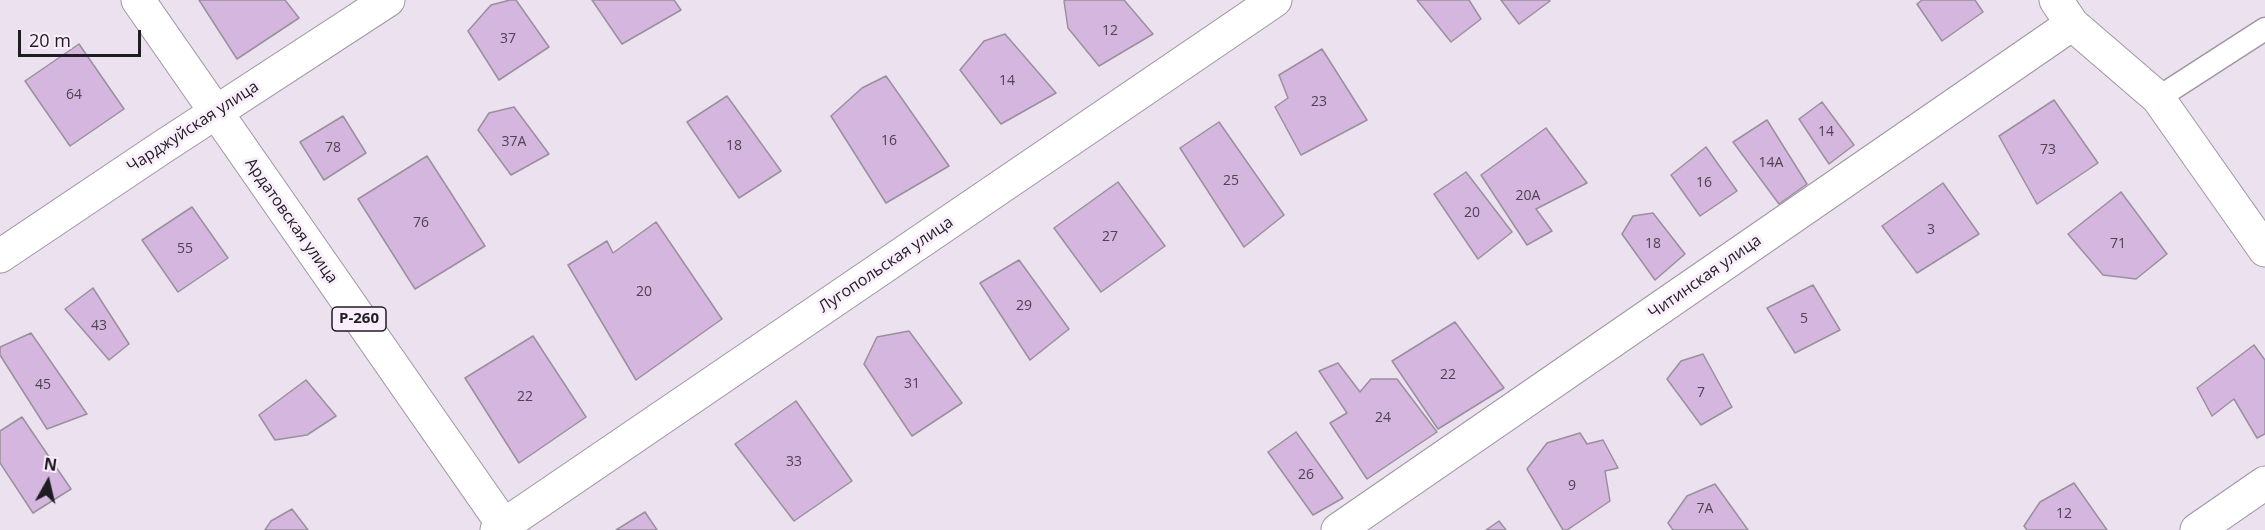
<!DOCTYPE html>
<meta charset="utf-8">
<style>
body{margin:0}
#map{position:relative;width:2265px;height:530px;overflow:hidden;background:#ebe1ef;font-family:"Open Sans",sans-serif}
canvas{display:block}
.north{position:absolute;left:18px;top:452px;width:60px;height:60px;-webkit-text-stroke:4px #f8eefc;paint-order:stroke;rotate:8deg;font-size:16px;font-weight:700;line-height:24px;text-align:center;color:#201d22}
.north::after{content:'';display:block;margin:auto;width:21px;height:27px;background:#201d22;clip-path:polygon(50% 0,100% 100%,50% 72%,0 100%)}
.scale{position:absolute;left:18px;top:30px;width:123px;height:27px;box-sizing:border-box;border:3px solid #201d22;border-top:0;padding-left:8px;font-size:18px;line-height:21px;white-space:nowrap;color:#201d22;-webkit-text-stroke:4px #f8eefc;paint-order:stroke}
</style>
<div id="map">
<canvas width="2265" height="530"></canvas>
<div class="north">N</div>
<div class="scale">20 m</div>
</div>
<script>
const c = document.querySelector('canvas').getContext('2d');
c.lineJoin = 'round';
function paint(path, color) { c.fillStyle = color; c.fill(path, 'evenodd'); }
const poly = rows => new Path2D(rows.map(r => 'M' + r).join(''));
function stroke(path, color, width, dash) { c.strokeStyle = color; c.lineWidth = width; c.lineCap = dash ? 'butt' : 'round'; c.setLineDash(dash || []); c.stroke(path); }
function drawText(font, color, halo, rows, align = 'center') {
  c.font = font + ' "Open Sans",sans-serif'; c.lineWidth = 6; c.setLineDash([]); c.textBaseline = 'middle'; c.strokeStyle = halo; c.fillStyle = color; for (const [text, x, y, turn = 0] of rows) {
    c.save(); c.translate(x, y); c.rotate((+turn || 0) * Math.PI / 180); c.textAlign = isNaN(turn) ? turn : align; if (halo) c.strokeText(text, 0, 0); c.fillText(text, 0, 0); c.restore();
  }
}
const building = poly([
 [199,0,285,0,299,18,237,59,199,0],
 [510,0,516,0,549,47,499,80,468,31,491,5,510,0],
 [592,0,674,0,681,10,622,44,592,0],
 [1066,0,1124,0,1153,34,1099,66,1068,28,1064,1,1066,0],
 [1417,0,1469,0,1481,19,1451,42,1417,0],
 [1501,0,1549,0,1550,1,1519,24,1501,0],
 [1922,0,1975,0,1983,12,1942,41,1917,4,1922,0],
 [1005,34,1056,93,1001,124,960,70,984,41,1005,34],
 [79,44,124,109,70,146,25,81,79,44],
 [1322,49,1367,120,1301,155,1275,107,1288,98,1279,75,1322,49],
 [886,76,949,166,886,203,831,116,862,88,886,76],
 [727,96,781,171,739,198,687,122,727,96],
 [2054,100,2098,163,2037,204,1999,136,2054,100],
 [1822,102,1854,145,1829,164,1799,119,1822,102],
 [514,107,549,154,511,175,478,130,489,113,514,107],
 [343,116,366,153,324,180,300,142,343,116],
 [1767,120,1807,184,1779,204,1733,142,1767,120],
 [1219,122,1284,215,1244,247,1180,148,1219,122],
 [1546,128,1587,183,1536,209,1552,231,1527,245,1481,175,1546,128],
 [1706,147,1737,191,1700,216,1671,175,1706,147],
 [427,156,485,246,415,289,358,199,427,156],
 [1466,172,1512,232,1478,259,1434,194,1466,172],
 [1118,182,1165,246,1101,292,1054,228,1118,182],
 [1943,183,1979,234,1917,273,1882,226,1943,183],
 [2121,192,2167,254,2136,279,2103,275,2068,234,2121,192],
 [192,207,228,258,178,292,142,240,192,207],
 [1653,213,1685,254,1655,280,1622,234,1633,216,1653,213],
 [656,222,722,319,636,380,568,265,607,241,613,253,656,222],
 [1019,260,1069,329,1030,360,980,283,1019,260],
 [1813,285,1840,330,1795,353,1767,308,1813,285],
 [93,288,129,344,109,360,65,309,93,288],
 [1455,322,1504,388,1438,429,1392,361,1455,322],
 [909,331,962,403,912,436,864,364,877,337,909,331],
 [31,333,87,414,47,429,0,355,0,347,31,333],
 [533,336,586,417,519,463,465,378,533,336],
 [2254,345,2265,360,2265,434,2257,438,2234,399,2212,416,2197,388,2254,345],
 [1703,354,1732,407,1701,425,1667,379,1681,361,1703,354],
 [1338,363,1360,392,1371,379,1397,379,1437,432,1367,479,1330,423,1347,413,1319,371,1338,363],
 [306,380,336,416,307,435,275,440,259,415,306,380],
 [796,401,852,481,794,521,735,444,796,401],
 [22,417,71,489,33,513,0,463,0,431,22,417],
 [1296,432,1343,498,1313,515,1268,452,1296,432],
 [1580,433,1587,444,1603,440,1618,468,1605,471,1610,501,1567,530,1563,530,1527,469,1547,443,1580,433],
 [2074,483,2107,530,2027,530,2024,526,2040,502,2074,483],
 [1715,484,1748,530,1673,530,1668,523,1687,496,1715,484],
 [292,509,308,530,265,530,271,521,292,509],
 [645,512,657,530,616,530,645,512],
 [1499,521,1506,530,1486,530,1499,521]
]);
const lane = poly([
 [2158,98,2265,29]
]);
const street = poly([
 [2056,0,2072,24,2158,98,2265,250],
 [0,256,161,148,388,0],
 [497,530,1275,0],
 [1338,530,2072,24],
 [2197,530,2265,483]
]);
const highway = poly([
 [138,0,507,530]
]);
const numberNames = [
 ["12",1110,31],
 ["37",508,39],
 ["14",1007,81],
 ["64",74,95],
 ["23",1319,102],
 ["14",1826,132],
 ["16",889,141],
 ["37А",514,142],
 ["18",734,146],
 ["78",333,148],
 ["73",2048,150],
 ["14А",1771,163],
 ["25",1231,181],
 ["16",1704,183],
 ["20А",1528,196],
 ["20",1472,213],
 ["76",421,223],
 ["3",1931,230],
 ["27",1110,237],
 ["18",1653,244],
 ["71",2118,244],
 ["55",185,249],
 ["20",644,292],
 ["29",1024,306],
 ["5",1804,319],
 ["43",99,326],
 ["22",1448,375],
 ["31",912,384],
 ["45",43,385],
 ["7",1701,393],
 ["22",525,397],
 ["24",1383,418],
 ["33",794,462],
 ["26",1306,475],
 ["9",1572,486],
 ["7А",1705,509],
 ["12",2064,514]
];
const shields = [
 [359,319,54]
];
const shieldNames = [
 ["Р-260",359,319]
];
const streetNames = [
 ["Чарджуйская улица",193,127,-33],
 ["Ардатовская улица",291,221,55],
 ["Лугопольская улица",886,265,-34],
 ["Читинская улица",1705,277,-35]
];
paint(building, '#d5b6df');
stroke(building, '#9a909d', 1.5);
stroke(lane, '#a096a3', 25);
stroke(street, '#a096a3', 35);
stroke(highway, '#a096a3', 35);
stroke(lane, '#fff', 22);
stroke(street, '#fff', 33);
stroke(highway, '#fff', 33);
drawText('14px', '#4d4351', null, numberNames);
for (const [x, y, w] of shields) { const box = new Path2D(); box.roundRect(x - w / 2, y - 12, w, 24, 4.5); c.fillStyle = '#f8eefc'; c.fill(box); stroke(box, '#201d22', 1.5); }
drawText('bold 15px', '#201d22', null, shieldNames);
drawText('16px', '#201d22', '#f8eefc', streetNames);
</script>
